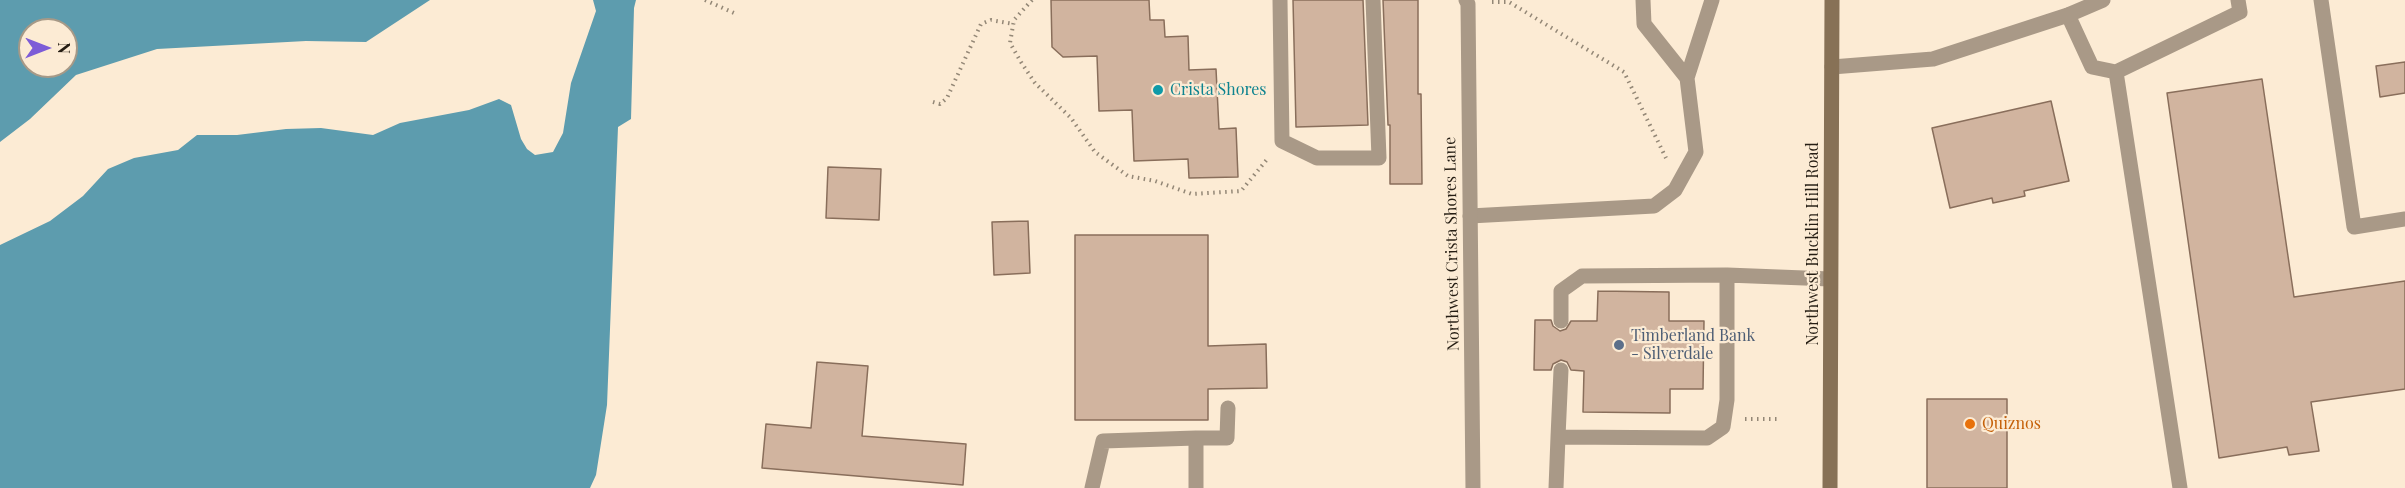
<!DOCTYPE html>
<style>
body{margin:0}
#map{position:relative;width:2405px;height:488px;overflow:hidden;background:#fcebd4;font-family:"Playfair Display",serif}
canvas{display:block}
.north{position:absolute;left:18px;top:18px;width:60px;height:60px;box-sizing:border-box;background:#fcebd4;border:2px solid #a69987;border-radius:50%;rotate:90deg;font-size:16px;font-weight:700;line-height:24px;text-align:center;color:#251d13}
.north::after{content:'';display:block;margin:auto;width:21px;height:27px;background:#7d5cd7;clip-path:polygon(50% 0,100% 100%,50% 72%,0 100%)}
</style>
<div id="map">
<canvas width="2405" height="488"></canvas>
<div class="north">N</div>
</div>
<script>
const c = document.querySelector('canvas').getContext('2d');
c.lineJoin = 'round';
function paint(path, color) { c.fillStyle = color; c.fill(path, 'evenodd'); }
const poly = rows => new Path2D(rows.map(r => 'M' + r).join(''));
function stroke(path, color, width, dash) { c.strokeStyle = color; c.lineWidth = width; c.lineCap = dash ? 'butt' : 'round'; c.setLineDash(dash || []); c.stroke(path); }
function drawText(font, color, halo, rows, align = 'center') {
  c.font = font + ' "Playfair Display",serif'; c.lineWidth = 4.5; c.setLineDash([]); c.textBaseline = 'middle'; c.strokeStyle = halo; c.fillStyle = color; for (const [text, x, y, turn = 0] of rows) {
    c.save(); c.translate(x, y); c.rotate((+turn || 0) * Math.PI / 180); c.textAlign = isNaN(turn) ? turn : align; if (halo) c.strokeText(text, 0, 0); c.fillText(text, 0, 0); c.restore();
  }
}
const water = poly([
 [0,0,430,0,366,42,306,41,157,49,76,75,30,119,0,142],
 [30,30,66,30,66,66,30,66],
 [593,0,636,0,634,8,631,119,618,127,607,405,596,475,590,488,0,488,0,245,50,221,83,196,108,169,134,158,178,150,197,135,237,135,286,129,321,128,373,135,400,123,469,110,499,99,511,105,521,139,527,149,535,155,553,152,563,133,571,83,596,11]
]);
const building = poly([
 [1051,0,1149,0,1150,20,1164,20,1165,37,1188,36,1189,70,1216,69,1219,129,1236,128,1238,177,1189,178,1188,159,1134,161,1132,110,1099,111,1097,56,1063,57,1052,47,1051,0],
 [1293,0,1363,0,1368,125,1296,127,1293,0],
 [1383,0,1418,0,1418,94,1421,94,1422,184,1390,184,1390,125,1388,125,1383,0],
 [2405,62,2405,93,2380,97,2376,66,2405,62],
 [2262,79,2294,297,2405,281,2405,389,2311,402,2319,451,2289,455,2287,447,2219,458,2167,93,2262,79],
 [2051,101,2069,181,2024,191,2025,196,1993,203,1992,198,1950,208,1932,128,2051,101],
 [828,167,881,169,879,220,826,218,828,167],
 [1028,221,1030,273,994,275,992,222,1028,221],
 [1075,235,1208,235,1208,346,1266,344,1267,388,1208,389,1208,420,1075,420,1075,235],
 [1598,291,1669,292,1669,321,1704,321,1703,389,1670,389,1670,413,1583,412,1584,371,1571,370,1567,362,1561,360,1553,364,1551,370,1534,370,1535,320,1551,320,1553,326,1560,331,1566,329,1571,321,1597,321,1598,291],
 [817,362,868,366,862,436,966,444,963,485,762,468,766,424,811,428,817,362],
 [1927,399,2007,399,2007,488,1927,488,1927,399]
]);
const path = poly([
 [705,0,734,13],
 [1032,0,1014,20,1010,43,1021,62,1035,83,1071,118,1095,152,1128,176,1155,181,1192,194,1241,191,1269,157],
 [1492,2,1509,2,1624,72,1666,158],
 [933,102,940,104,947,98,981,24,991,20,1014,24],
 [1745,419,1778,419]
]);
const lane = poly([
 [1280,0,1282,141,1317,158,1379,158,1373,0],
 [1643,0,1644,24,1687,78],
 [2321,0,2354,227,2405,219],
 [2068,15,2092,67,2116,72,2180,488],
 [2116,72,2240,12,2238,0],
 [1470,216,1654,206,1675,190,1696,152,1687,78,1712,0],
 [1561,321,1561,291,1582,276,1727,275,1830,279],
 [1558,437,1561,370],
 [1196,438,1227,438,1228,408],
 [1092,488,1103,441,1196,438,1196,488],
 [1556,488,1558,437,1707,438,1723,427,1727,400,1727,275]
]);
const street = poly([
 [1466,0,1468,4,1473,488],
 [1832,67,1933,59,2068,15,2103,0]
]);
const secondary = poly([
 [1830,488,1832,0]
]);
const markers = [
 [1158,90,6,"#0f9aa8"],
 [1619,345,6,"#5c6f8a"],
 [1970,424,6,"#e8710a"]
];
const cultureNames = [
 ["Crista Shores",1170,90]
];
const streetNames = [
 ["Northwest Crista Shores Lane",1452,244,-91],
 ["Northwest Bucklin Hill Road",1813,244,-90]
];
const serviceNames = [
 ["Timberland Bank",1631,336],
 ["- Silverdale",1631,354]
];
const foodNames = [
 ["Quiznos",1982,424]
];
paint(water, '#5d9cae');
paint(building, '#d1b49f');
stroke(building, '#896e5b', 1.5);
stroke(path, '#938776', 4, [1.5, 4.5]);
stroke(lane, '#a99987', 15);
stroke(street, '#a99987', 15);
stroke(secondary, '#877156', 15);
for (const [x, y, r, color] of markers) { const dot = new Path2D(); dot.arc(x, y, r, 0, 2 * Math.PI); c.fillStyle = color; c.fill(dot); stroke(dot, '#fcebd4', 2); }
drawText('16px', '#0d838f', '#fcebd4', cultureNames, 'left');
drawText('16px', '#251d13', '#fcebd4', streetNames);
drawText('16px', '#4e5e75', '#fcebd4', serviceNames, 'left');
drawText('16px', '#c56008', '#fcebd4', foodNames, 'left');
</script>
